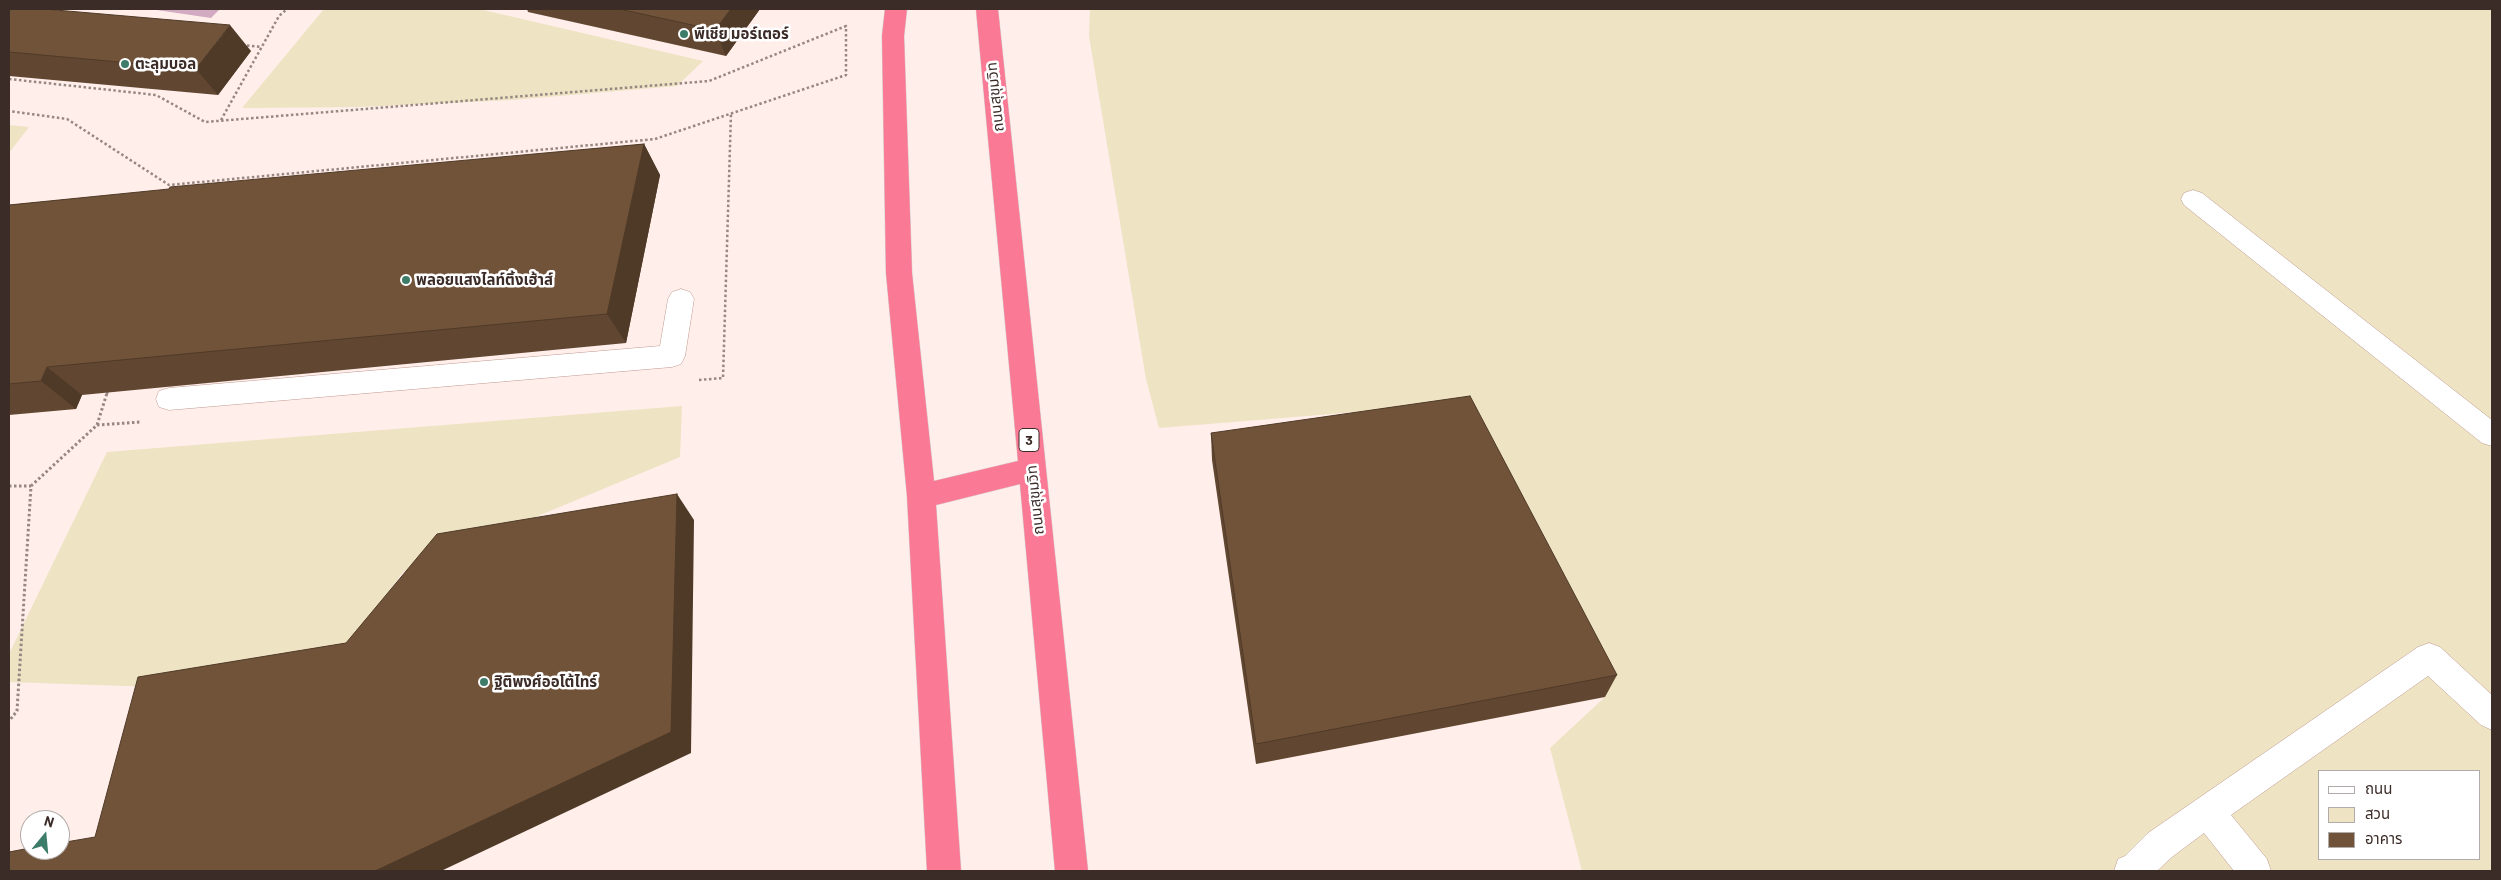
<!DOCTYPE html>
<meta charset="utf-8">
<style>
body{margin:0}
#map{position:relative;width:2501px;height:880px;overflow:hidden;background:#ffeeea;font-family:Barlow,"Noto Sans Thai",sans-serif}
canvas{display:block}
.frame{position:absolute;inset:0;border:10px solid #3b2c28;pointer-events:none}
.legend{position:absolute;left:2318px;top:770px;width:162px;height:90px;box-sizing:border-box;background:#fff;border:1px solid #b1aba9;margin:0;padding:6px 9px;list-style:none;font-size:15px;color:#3b2c28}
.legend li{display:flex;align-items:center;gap:10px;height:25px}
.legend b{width:25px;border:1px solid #b1aba9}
.north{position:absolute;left:20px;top:810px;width:50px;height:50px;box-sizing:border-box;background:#fff;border:1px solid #b1aba9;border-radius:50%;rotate:17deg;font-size:14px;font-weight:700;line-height:20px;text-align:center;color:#3b2c28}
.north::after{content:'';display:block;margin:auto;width:18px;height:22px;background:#3c7c69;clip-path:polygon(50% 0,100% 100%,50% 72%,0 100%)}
</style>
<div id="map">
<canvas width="2501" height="880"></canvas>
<div class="frame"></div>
<ul class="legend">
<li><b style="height:6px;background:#fff"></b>ถนน</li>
<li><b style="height:14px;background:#eee3c3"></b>สวน</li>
<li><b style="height:14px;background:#715339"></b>อาคาร</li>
</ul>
<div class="north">N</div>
</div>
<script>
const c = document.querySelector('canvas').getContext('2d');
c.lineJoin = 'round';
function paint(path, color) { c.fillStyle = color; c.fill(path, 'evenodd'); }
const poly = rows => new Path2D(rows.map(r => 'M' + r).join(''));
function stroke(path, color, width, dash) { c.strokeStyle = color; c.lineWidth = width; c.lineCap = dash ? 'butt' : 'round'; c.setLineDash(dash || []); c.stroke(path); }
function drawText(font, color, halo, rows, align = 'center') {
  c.font = font + ' Barlow,"Noto Sans Thai",sans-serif'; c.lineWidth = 5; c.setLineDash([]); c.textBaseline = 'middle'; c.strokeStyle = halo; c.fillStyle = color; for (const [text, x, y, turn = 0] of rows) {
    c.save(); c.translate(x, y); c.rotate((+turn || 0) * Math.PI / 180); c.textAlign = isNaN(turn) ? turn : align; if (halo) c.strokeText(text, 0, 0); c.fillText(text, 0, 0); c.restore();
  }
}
const green = poly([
 [324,9,479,9,703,61,677,86,512,100,360,107,242,108],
 [1090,9,2492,9,2492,871,1582,871,1550,748,1605,697,1455,404,1159,428,1146,379,1089,36],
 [2320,771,2480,771,2480,859,2320,859],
 [9,125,29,127,9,153],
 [682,406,680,457,403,572,348,649,155,687,9,682,9,654,107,452]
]);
const water = poly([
 [150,9,220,9,211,18]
]);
const pathFar1 = poly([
 [242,45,262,47],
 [9,79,156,95,205,122,709,81,846,26,846,75,655,139,169,185,67,119,9,111],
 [221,120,279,16,287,9],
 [699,380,723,378,731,113],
 [107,394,108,390]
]);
const path = poly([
 [97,425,141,422],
 [9,486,31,486,17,711,9,721],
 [31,486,97,425,107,393]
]);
const minor = poly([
 [2193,190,2202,193,2492,420,2492,446,2482,443,2184,205,2181,199,2184,193,2193,190],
 [681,289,690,292,694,299,685,356,681,364,672,367,169,410,159,407,156,399,159,391,169,388,660,346,668,299,672,292,681,289],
 [2429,643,2440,647,2492,695,2492,730,2481,725,2428,676,2231,815,2267,859,2271,871,2234,871,2204,833,2172,857,2157,871,2114,871,2118,859,2125,856,2148,833,2418,647,2429,643]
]);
const highway = poly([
 [885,9,907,9,904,36,912,273,934,481,1018,461,976,9,998,9,1088,871,1055,871,1020,484,936,505,961,871,927,871,907,496,886,273,882,36,885,9]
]);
const wall = poly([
 [9,9,251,51,218,95,9,76],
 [527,9,760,9,726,56,528,12],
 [644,144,660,175,626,343,82,395,76,409,9,415,9,205],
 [1211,433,1617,675,1605,697,1256,764,1212,460]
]);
const shadedWall = poly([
 [731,9,760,9,726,56,715,30],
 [230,25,251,51,218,95,196,69],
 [644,144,660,175,626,343,607,314],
 [47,367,82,395,76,409,41,381],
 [677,494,694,520,691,753,441,871,375,871]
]);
const building = poly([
 [9,9,44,9,230,25,196,69,9,52,9,9],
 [619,9,731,9,715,30,619,9],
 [644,144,607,314,47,367,41,381,9,384,9,205,169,189,170,187,644,144],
 [1470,396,1617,675,1256,744,1211,433,1470,396],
 [677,494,671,732,375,871,9,871,9,852,30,848,30,850,60,850,60,843,95,837,138,677,346,643,437,534,677,494]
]);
const markers = [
 [684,34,5,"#3c7c69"],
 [125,64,5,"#3c7c69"],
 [406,280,5,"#3c7c69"],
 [484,682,5,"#3c7c69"]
];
const shields = [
 [1029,440,20]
];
const shieldNames = [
 ["3",1029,440]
];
const poiNames = [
 ["พีเชีย มอร์เตอร์",694,34],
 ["ตะลุมบอล",135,64],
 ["พลอยแสงไลท์ติ้งเฮ้าส์",416,280],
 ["ฐิติพงศ์ออโต้ไทร์",494,682]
];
const streetNames = [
 ["ถนนสุขุมวิท",995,97,-96],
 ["ถนนสุขุมวิท",1035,500,-96]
];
paint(green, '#eee3c3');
paint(water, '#d2abc3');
stroke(minor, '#bf9a90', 1);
stroke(highway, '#d4d1d0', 1);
stroke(pathFar1, '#978783', 2.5, [2.5, 2.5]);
stroke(path, '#978783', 3, [2.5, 2.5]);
paint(minor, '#fff');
paint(highway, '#fa7a96');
paint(wall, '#614731');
paint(shadedWall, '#4f3a28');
paint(building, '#715339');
stroke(building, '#4f3a28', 1);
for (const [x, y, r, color] of markers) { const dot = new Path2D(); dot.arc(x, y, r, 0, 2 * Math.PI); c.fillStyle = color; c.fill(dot); stroke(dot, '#fff', 2); }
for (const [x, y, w] of shields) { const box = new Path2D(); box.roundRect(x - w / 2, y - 11.5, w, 23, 4); c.fillStyle = '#fff'; c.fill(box); stroke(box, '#3b2c28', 1); }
drawText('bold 14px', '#3b2c28', null, shieldNames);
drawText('bold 15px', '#3b2c28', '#fff', poiNames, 'left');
drawText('15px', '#3b2c28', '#fff', streetNames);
</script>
